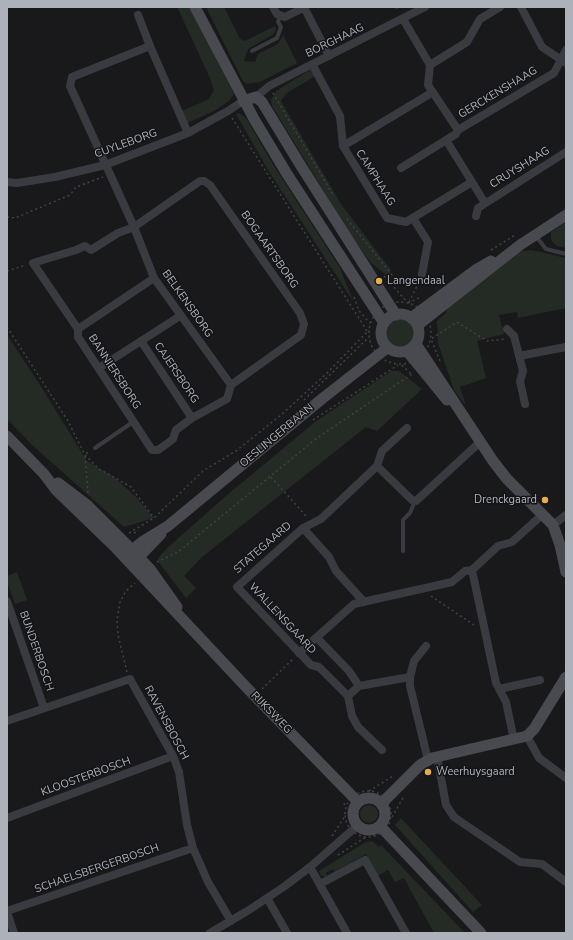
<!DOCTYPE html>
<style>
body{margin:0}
#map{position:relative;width:573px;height:940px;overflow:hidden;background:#19191b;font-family:"Nunito Sans",sans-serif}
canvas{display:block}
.frame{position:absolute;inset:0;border:8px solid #adb1ba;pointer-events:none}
</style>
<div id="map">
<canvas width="573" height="940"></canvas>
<div class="frame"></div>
</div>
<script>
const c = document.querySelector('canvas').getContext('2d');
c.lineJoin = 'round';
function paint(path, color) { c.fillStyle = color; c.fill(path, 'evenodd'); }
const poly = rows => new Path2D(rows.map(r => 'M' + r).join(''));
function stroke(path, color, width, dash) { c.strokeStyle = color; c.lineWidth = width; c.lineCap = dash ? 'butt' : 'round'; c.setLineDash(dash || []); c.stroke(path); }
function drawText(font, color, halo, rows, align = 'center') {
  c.font = font + ' "Nunito Sans",sans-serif'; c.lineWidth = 3; c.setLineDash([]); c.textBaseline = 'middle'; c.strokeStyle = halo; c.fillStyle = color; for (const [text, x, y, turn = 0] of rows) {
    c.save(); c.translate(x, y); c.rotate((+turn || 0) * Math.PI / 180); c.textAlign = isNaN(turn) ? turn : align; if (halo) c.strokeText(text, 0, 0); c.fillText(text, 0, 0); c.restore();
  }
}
const green = poly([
 [177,7,190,7,234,94,229,101,214,111,187,123,182,111,209,99,214,90,210,78],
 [206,7,224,7,240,39,245,41,275,26,276,31,272,35,248,49,244,61,255,62,258,54,278,44,283,35,297,63,260,82,247,84,243,81],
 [310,70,315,76,287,93,281,101,341,204,391,270,389,277,371,263,350,234,272,106,271,100,276,91],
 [239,113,246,118,274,166,340,268,353,301,268,170,236,114],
 [566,222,566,248,557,246,551,240,551,232],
 [532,250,566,258,566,308,518,318,517,312,499,315,504,334,477,341,486,378,460,387,466,406,454,390,438,343,437,321,446,313,449,304,521,251],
 '385 334a15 15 0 1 1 30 0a15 15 0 1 1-30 0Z',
 [7,335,42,388,87,461,114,477,136,497,154,518,124,527,31,444,7,419],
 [391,371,399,371,422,389,377,431,366,427,202,557,184,576,196,588,186,598,157,560,165,550,227,495,315,422],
 [17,572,27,600,15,604,7,582,7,576],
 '360 814a9 9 0 1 1 18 0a9 9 0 1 1-18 0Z',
 [401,818,482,905,473,912,395,825],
 [372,841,379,847,381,845,465,933,434,933,404,878,395,882,388,870,378,876,366,854,334,872,333,869,326,873,327,876,325,877,320,875,319,871,366,842]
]);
const path = poly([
 [396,7,398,11],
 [273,93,333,195],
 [232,118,367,331],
 [7,217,15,218,70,195,76,187,103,177],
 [347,219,392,275,388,279],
 [491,250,515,235],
 [7,271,26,265],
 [384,276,408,303],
 [354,297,359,311,370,323],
 '369 333a31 31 0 1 1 62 0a31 31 0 1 1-62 0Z',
 [409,302,419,282],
 [408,303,421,297],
 [7,327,68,421,85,455,99,469,131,487,154,518],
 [440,361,431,339,457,322,487,341,506,339],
 [402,365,412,375],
 [304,400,369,337],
 [313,420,398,365],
 [271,477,307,517],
 [88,493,85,455,89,451],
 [129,533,154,518,203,471,236,451,281,415,325,375,369,330],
 [134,533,139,531],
 [157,562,178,552,317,438,412,374],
 [256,594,258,592,303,639],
 [431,596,474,625],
 [127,672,118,635,117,620,120,602,126,591,135,583],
 [262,689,293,659],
 '345 814a23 23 0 1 1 46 0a23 23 0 1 1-46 0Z',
 [369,791,393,776],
 [344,803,346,808],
 [392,817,404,796],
 [332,836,345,816],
 [338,855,366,837]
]);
const lane = poly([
 [252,51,277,38,281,27,278,22,280,16],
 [535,235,546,249,566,254],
 [95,448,133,422],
 [403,551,403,520,410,513,415,501]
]);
const street = poly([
 [273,7,277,14,285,17,301,9,305,9,329,56],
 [521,7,542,47,566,63],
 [138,15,150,46],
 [403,19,430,65,428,85,458,130,554,73,566,50],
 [312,64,340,116,343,146,387,218,406,222,472,182],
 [430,65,467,42,480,19,500,7],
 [256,97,269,86,425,7],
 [188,133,150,46,72,77,70,86,134,227,154,278,231,385],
 [446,140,485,203],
 [343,146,433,92],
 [401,168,456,134,458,130],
 [7,182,17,183,55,177,105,165,188,133,228,111,243,101],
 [476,216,478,208,566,152],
 [413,218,428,242,422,274],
 [154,278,78,329,78,337,152,450,158,450,168,443,173,439,176,430,192,418,227,399,231,385],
 [78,329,33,263,76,250,85,246,91,250,118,233,134,227,200,181,204,181,210,185,300,313,304,324,301,335,231,385],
 [507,329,514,336,523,371,520,381,525,404],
 [141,341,192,418],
 [519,356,566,347],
 [99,368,180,316],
 [377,466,412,500,416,501,480,442],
 [553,525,566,515],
 [303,528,329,557,336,571,364,602],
 [472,570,496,683,506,702,514,740],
 [7,601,44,708],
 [317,638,349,671,359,686],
 [426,646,414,661,410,677,410,686,428,760],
 [299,653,354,604,452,582,465,571,472,570,498,546,512,542,543,514],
 [499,689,540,680],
 [348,696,359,686,410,677],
 [7,721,130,679,173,756,179,772,187,825,193,848,208,882,231,921],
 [527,736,539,758,566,778],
 [382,750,358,727,352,716,348,696,319,667,311,665,237,587,303,528,321,519,377,466,382,451,407,428],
 [437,756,446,805,454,817,520,862,542,864,566,882],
 [7,818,173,756],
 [310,867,347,933],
 [320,884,365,860,406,933],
 [267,898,287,933],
 [7,911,193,848],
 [7,912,14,933],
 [210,933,249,910,285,886,310,867,357,826]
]);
const secondary = poly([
 [195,7,254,119,287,174,384,323],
 [243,101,256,97,262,102,301,166,396,315],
 '381 333a19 19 0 1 1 38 0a19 19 0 1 1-38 0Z',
 [411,318,477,269,491,261],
 [418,325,520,245,566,215],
 [416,344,493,461,507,479,553,525,560,545,566,572],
 [407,351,447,400],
 [7,436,44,474,56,490,114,546,247,688,358,802],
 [58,483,87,505,132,550,150,569,177,607],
 [132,559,139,557,161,534],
 [128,561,132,550,142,542,168,526,323,398,387,348],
 '353 814a16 16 0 1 1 32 0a16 16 0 1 1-32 0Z',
 [381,804,420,765,432,758,527,736,534,729,566,677],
 [380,826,481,933]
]);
const markers = [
 [379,281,4,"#e4ae48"],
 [545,500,4,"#e4ae48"],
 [428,772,4,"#e4ae48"]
];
const streetNames = [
 ["BORGHAAG",335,41,-26],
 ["GERCKENSHAAG",498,93,-31],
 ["CUYLEBORG",126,144,-20],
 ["CRUYSHAAG",520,168,-32],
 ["CAMPHAAG",375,178,58],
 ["BOGAARTSBORG",269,250,55],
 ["BELKENSBORG",187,304,55],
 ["BANNIERSBORG",114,372,57],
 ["CAJERSBORG",176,373,56],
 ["OESLINGERBAAN",277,436,-40],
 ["STATEGAARD",263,548,-41],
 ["WALLENSGAARD",282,619,47],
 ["BUNDERBOSCH",36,651,71],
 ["RIJKSWEG",271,713,46],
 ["RAVENSBOSCH",166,723,62],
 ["KLOOSTERBOSCH",86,777,-20],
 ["SCHAELSBERGERBOSCH",97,869,-19]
];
const poiNames = [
 ["Langendaal",387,281],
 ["Drenckgaard",537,500,"right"],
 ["Weerhuysgaard",436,772]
];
paint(green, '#232b24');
stroke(path, '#404247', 1.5, [2, 3]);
stroke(lane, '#3a3b40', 4);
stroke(street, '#3a3b40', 8);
stroke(secondary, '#494a50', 11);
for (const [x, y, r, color] of markers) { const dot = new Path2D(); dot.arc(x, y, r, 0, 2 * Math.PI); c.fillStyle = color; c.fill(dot); stroke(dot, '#141416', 1.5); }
drawText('11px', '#adb1ba', '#141416', streetNames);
drawText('11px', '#adb1ba', '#141416', poiNames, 'left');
</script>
